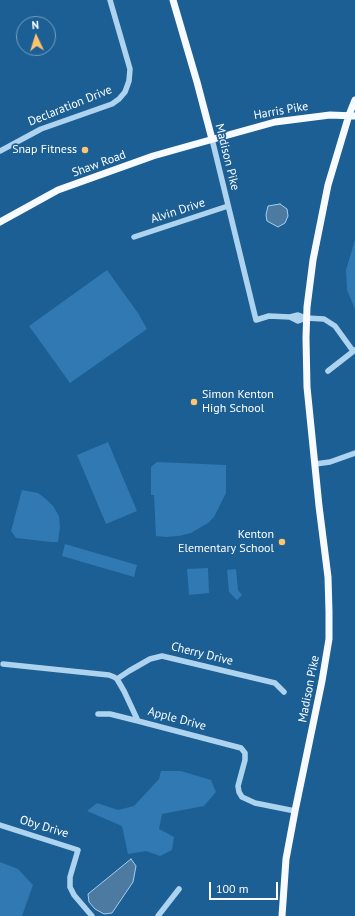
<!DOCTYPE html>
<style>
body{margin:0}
#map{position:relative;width:355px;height:916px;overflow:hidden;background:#1c5f94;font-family:"PT Sans",sans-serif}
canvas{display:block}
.north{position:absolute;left:16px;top:16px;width:40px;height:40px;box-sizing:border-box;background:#1c5f94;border:1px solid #779fbf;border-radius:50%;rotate:356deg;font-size:11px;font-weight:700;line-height:16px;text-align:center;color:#fff}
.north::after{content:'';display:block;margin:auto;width:14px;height:18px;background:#ffc46d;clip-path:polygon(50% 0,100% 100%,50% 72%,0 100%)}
.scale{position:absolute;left:209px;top:882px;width:69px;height:18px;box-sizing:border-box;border:2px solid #fff;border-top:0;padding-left:5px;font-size:12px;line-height:14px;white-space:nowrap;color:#fff;-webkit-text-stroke:3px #1c5f94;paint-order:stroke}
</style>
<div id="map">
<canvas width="355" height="916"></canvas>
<div class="north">N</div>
<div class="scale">100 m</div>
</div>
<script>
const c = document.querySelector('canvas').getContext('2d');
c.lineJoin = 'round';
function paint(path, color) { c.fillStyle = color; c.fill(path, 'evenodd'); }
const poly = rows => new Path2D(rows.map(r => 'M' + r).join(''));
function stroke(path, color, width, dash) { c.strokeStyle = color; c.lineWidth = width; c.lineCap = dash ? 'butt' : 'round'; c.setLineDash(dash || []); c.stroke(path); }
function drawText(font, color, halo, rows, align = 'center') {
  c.font = font + ' "PT Sans",sans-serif'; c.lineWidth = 3.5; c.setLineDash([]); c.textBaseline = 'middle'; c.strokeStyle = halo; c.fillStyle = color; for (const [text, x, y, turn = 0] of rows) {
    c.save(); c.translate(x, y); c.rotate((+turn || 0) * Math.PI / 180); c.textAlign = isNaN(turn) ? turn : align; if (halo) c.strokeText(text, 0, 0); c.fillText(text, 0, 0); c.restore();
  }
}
const green = poly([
 [355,240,355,309,347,290,346,270],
 [107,270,138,313,147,329,70,383,29,326],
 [108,442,137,511,106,524,77,455],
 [157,462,226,465,226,493,214,517,208,523,191,533,179,536,166,537,156,536,154,495,151,495,151,467],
 [22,490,38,493,46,499,53,506,59,516,60,527,58,542,51,542,16,538,11,531],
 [65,544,137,565,134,577,62,556],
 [208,568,209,593,189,595,187,569],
 [236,569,238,590,242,595,237,600,229,592,227,570],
 [161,771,181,771,211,780,216,792,204,806,162,814,159,829,174,837,172,850,160,856,146,851,128,854,122,826,87,811,97,803,118,810,134,806,159,779],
 [0,862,18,869,33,885,22,916,0,916]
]);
const water = poly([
 [280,204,287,209,288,216,285,223,278,227,267,221,266,215,268,206,280,204],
 [131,859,136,866,133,882,112,913,104,914,95,909,89,902,88,894,131,859]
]);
const minor = poly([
 [212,139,256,320,269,316,290,317,298,315,306,318,324,319,335,326,353,351],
 [0,151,41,129,112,104,119,99,125,92,129,81,130,69,110,0],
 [134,237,228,206],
 [290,317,298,321,306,318],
 [328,371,355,350],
 [315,464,330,462,355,453],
 [3,664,109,675,114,677,117,679,124,691,138,721,241,748,245,753,245,760,238,786,239,792,242,797,255,803,295,811],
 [117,679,129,671,150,659,162,656,275,683,284,692],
 [98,714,110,714,138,721],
 [0,825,78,850,70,877,70,887,74,895,92,916],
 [158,916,179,889]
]);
const major = poly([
 [173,0,197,82,212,139],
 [0,222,58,190,153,156,192,145,275,122,330,115,355,116],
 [282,916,286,859,295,811,322,681,329,639,329,612,328,577,319,506,307,387,306,338,307,307,313,260,328,185,349,115,355,100]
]);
const markers = [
 [85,150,4,"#ffc46d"],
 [194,402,4,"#ffc46d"],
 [282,542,4,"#ffc46d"]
];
const streetNames = [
 ["Declaration Drive",70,106,-22],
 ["Harris Pike",281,111,-10],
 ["Madison Pike",227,157,76],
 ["Shaw Road",99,164,-20],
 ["Alvin Drive",178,211,-18],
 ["Cherry Drive",202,654,14],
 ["Madison Pike",309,689,-79],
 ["Apple Drive",177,719,15],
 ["Oby Drive",44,827,17]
];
const poiNames = [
 ["Snap Fitness",77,150],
 ["Simon Kenton",202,395,"left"],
 ["High School",202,409,"left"],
 ["Kenton",274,535],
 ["Elementary School",274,549]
];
paint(green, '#3079b2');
paint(water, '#4c7aa0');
stroke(water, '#a2d0f1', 1);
stroke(minor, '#aed3ef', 5.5);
stroke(major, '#f7fbff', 7);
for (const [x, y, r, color] of markers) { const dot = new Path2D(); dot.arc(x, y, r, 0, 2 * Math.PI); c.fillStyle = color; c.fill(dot); stroke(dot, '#1c5f94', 1.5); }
drawText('12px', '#fff', '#1c5f94', streetNames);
drawText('12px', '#fff', '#1c5f94', poiNames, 'right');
</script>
